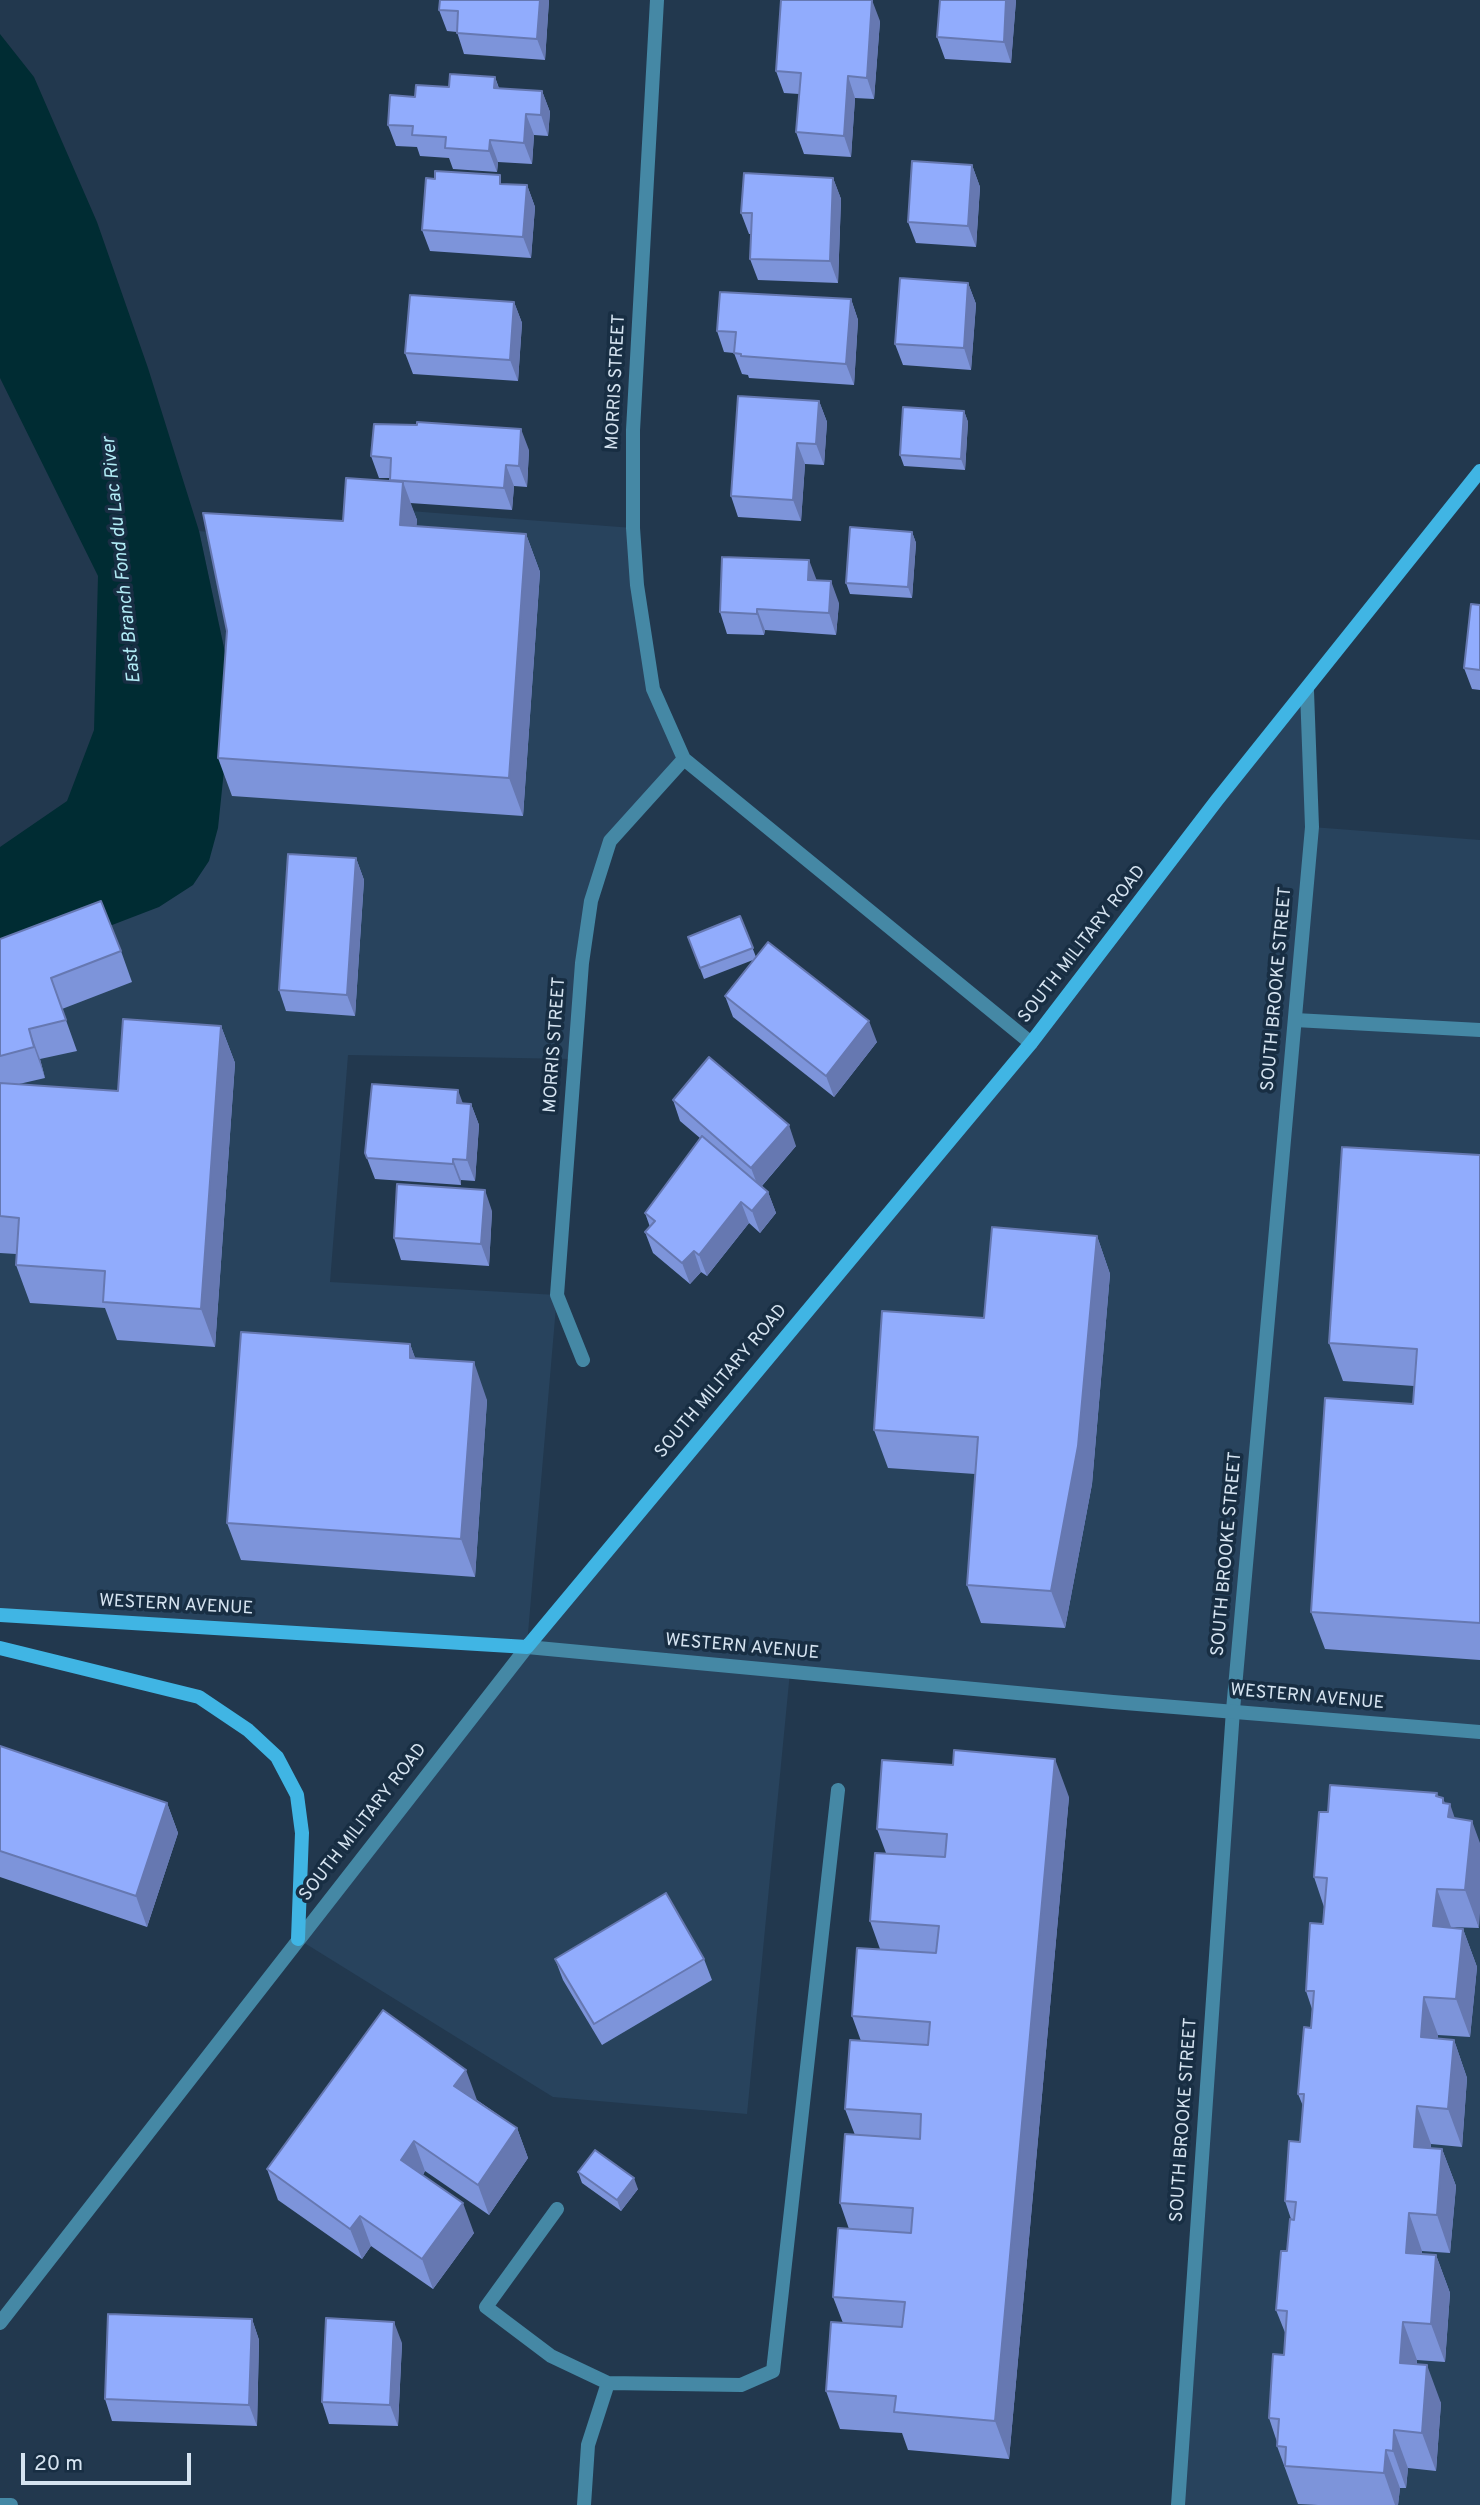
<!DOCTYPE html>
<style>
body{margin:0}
#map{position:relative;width:1480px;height:2505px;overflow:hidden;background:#22384e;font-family:Overpass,sans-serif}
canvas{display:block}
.scale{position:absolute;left:21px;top:2453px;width:170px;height:32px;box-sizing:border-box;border:4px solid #d6e4f1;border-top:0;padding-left:9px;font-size:21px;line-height:24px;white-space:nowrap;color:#d6e4f1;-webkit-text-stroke:5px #182e43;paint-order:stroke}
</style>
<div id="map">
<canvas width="1480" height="2505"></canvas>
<div class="scale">20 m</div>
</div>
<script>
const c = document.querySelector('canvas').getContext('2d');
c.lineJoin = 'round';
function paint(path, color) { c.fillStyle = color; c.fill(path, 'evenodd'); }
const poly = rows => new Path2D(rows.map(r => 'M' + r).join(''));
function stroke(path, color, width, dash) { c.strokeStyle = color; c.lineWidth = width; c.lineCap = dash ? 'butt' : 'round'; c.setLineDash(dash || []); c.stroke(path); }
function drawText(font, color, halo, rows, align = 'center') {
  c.font = font + ' Overpass,sans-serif'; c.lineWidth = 7; c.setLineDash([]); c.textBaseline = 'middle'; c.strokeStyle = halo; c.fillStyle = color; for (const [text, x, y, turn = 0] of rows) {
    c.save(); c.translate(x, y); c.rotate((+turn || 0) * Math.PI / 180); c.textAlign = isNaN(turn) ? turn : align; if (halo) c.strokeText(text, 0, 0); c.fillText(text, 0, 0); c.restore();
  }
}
const built = poly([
 [344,506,633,528,653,689,684,759,610,841,591,901,574,1059,348,1055,330,1282,557,1295,527,1645,1031,1043,1307,691,1312,827,1480,840,1480,2505,1178,2505,1233,1710,790,1672,747,2114,553,2097,298,1939,526,1647,0,1615,0,968,121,921,227,662,199,531,342,546]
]);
const water = poly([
 [0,34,34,77,97,222,148,368,199,531,227,662,226,751,218,828,209,861,193,885,159,907,0,968,0,847,67,801,94,730,98,576,0,378]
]);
const service = poly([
 [1295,1020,1480,1030],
 [557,2209,486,2307,551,2356,608,2383,741,2385,773,2371,838,1790],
 [584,2505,588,2445,608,2383]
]);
const minor = poly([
 [657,0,633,430,633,528,637,585,653,689,684,759,1031,1043],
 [583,1360,557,1295,582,963,591,901,610,841,684,759],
 [0,2323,527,1647],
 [0,2505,11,2505],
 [1178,2505,1233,1710,1312,827,1307,691]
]);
const tertiary = poly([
 [527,1647,1113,1702,1480,1732]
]);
const secondary = poly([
 [0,1615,527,1647,1031,1043,1217,800,1480,471],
 [0,1648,199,1697,248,1730,277,1757,297,1795,302,1833,298,1939]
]);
const wall = poly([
 [549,0,545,60,464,54,457,32,447,31,439,10],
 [940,0,1016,0,1011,63,945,59,937,37],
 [880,21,874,99,855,98,851,157,804,154,796,132,799,94,784,93,776,71],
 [495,77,499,88,542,91,550,112,548,136,534,135,532,164,498,162,497,172,453,169,449,158,420,156,417,147,396,146,388,125,415,97,449,87],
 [972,165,980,187,976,247,916,243,908,222],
 [833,178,841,199,838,283,758,280,750,259,751,234,749,234,741,213],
 [503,184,527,185,535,207,531,258,430,251,422,230],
 [968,283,976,304,971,370,903,365,895,344],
 [851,299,858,320,854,385,749,378,748,375,742,374,734,353,724,352,717,331],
 [514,302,522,323,518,381,413,374,405,353],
 [819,401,827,422,824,465,805,464,801,521,738,517,731,496],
 [964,411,968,422,965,470,904,466,900,455],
 [529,450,527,487,514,486,512,510,410,503,417,520,416,527,526,534,540,572,523,816,232,796,218,758,343,521,390,481,390,478,379,478,371,456],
 [912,532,916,543,912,598,850,594,846,583],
 [839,603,836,635,765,630,764,635,727,634,720,612],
 [1480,605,1480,690,1472,689,1464,668],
 [356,858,364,880,355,1016,286,1011,279,990],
 [740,916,756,957,877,1042,834,1097,733,1017,725,996,753,960,704,979,688,937],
 [0,939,121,951,132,982,62,1009,77,1051,40,1059,45,1078,19,1084,118,1091,221,1026,235,1063,215,1347,117,1340,105,1308,30,1303,16,1265,16,1254,0,1253],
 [673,1100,796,1146,762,1186,768,1192,776,1213,760,1233,749,1223,707,1276,701,1272,690,1284,653,1253,645,1232,650,1227,645,1213,700,1138,680,1121],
 [463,1103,471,1104,479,1125,475,1181,461,1180,461,1185,375,1179,365,1153],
 [1480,1155,1480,1660,1325,1649,1311,1612,1413,1404,1414,1386,1343,1381,1329,1343],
 [492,1211,489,1266,401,1260,394,1238],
 [1097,1236,1110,1274,1092,1484,1065,1628,981,1623,967,1585,975,1474,888,1468,874,1430,984,1318],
 [410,1344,415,1358,487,1400,475,1577,241,1560,227,1523],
 [0,1746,167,1803,178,1833,147,1927,0,1877],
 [1437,1793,1438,1797,1443,1798,1445,1804,1479,1928,1450,1927,1463,1929,1477,1967,1470,2037,1438,2035,1438,2039,1454,2040,1467,2078,1462,2147,1431,2144,1431,2148,1442,2149,1456,2186,1450,2253,1422,2251,1422,2254,1436,2255,1450,2293,1445,2362,1417,2360,1417,2364,1441,2403,1436,2471,1408,2468,1406,2488,1400,2488,1398,2505,1318,2505,1298,2504,1277,2446,1277,2442,1269,2418,1284,2355,1286,2335,1276,2310,1287,2251,1291,2219,1285,2201,1300,2142,1303,2106,1298,2094,1311,2028,1312,2009,1306,1991,1323,1924,1324,1907,1314,1877,1328,1812],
 [1069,1797,1009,2459,908,2450,902,2433,840,2429,826,2391,843,2323,833,2297,849,2229,840,2203,855,2135,845,2109,861,2041,852,2016,880,1949,870,1921,886,1853,877,1829],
 [555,1959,704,1959,712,1980,602,2045,563,1980],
 [477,2100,517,2128,528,2158,489,2215,425,2171,423,2175,474,2233,433,2289,371,2246,362,2259,278,2200,267,2169],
 [578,2172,638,2189,621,2211,582,2183],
 [252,2319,259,2340,257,2426,112,2421,105,2399],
 [402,2343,398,2426,329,2424,322,2402]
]);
const shadedWall = poly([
 [540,0,549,0,545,60,537,39],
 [872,0,880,21,874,99,867,78],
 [1006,0,1016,0,1011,63,1004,42],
 [848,76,855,98,851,157,844,136],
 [495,77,502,99,494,88],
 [542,91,550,112,548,136,541,115],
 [526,114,534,135,532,164,524,143],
 [490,140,498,162,497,172,489,151],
 [972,165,980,187,976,247,968,226],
 [833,178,841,199,838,283,830,261],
 [527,185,535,207,531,258,523,237],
 [968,283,976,304,971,370,964,348],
 [851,299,858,320,854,385,846,364],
 [514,302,522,323,518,381,510,360],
 [819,401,827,422,824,465,816,444],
 [964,411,968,422,965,470,961,459],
 [521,429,529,450,527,487,519,466],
 [797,443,805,464,801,521,793,500],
 [506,465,514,486,512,510,504,488],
 [403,482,417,520,414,563,400,525],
 [912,532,916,543,912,598,908,587],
 [526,534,540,572,523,816,509,778],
 [809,560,817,581,808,580],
 [831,581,839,603,836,635,829,613],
 [757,609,765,630,764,635,757,614],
 [356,858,364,880,355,1016,347,995],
 [869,1021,877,1042,834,1097,826,1076],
 [221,1026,235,1063,215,1347,201,1309],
 [29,1029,40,1059,45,1078,34,1047],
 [458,1090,466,1112,457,1103],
 [471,1104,479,1125,475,1181,467,1160],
 [789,1125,796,1146,759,1189,751,1168],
 [453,1159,461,1180,461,1185,453,1164],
 [485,1190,492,1211,489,1266,481,1244],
 [768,1192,776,1213,760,1233,752,1211],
 [741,1202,749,1223,707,1276,699,1255],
 [1097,1236,1110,1274,1092,1484,1065,1628,1051,1591],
 [694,1251,701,1272,690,1284,682,1263],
 [410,1344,424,1382,410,1358],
 [474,1362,487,1400,475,1577,461,1539],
 [1055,1759,1069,1797,1009,2459,995,2421],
 [1443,1798,1448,1812,1450,1804,1463,1842,1462,1855,1443,1803],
 [167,1803,178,1833,147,1927,136,1896],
 [1472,1821,1480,1843,1480,1913,1479,1928,1465,1890],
 [1437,1889,1451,1927,1447,1964,1433,1926],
 [1463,1929,1477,1967,1470,2037,1456,1999],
 [1424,1997,1438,2035,1435,2075,1421,2037],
 [1454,2040,1467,2078,1462,2147,1448,2109],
 [466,2070,477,2100,465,2116,454,2086],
 [1417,2106,1431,2144,1428,2184,1414,2147],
 [517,2128,528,2158,489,2215,478,2185],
 [414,2141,425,2171,412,2190,401,2160],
 [1442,2149,1456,2186,1450,2253,1437,2215],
 [634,2178,638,2189,621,2211,617,2200],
 [463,2203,474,2233,433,2289,422,2259],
 [1409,2213,1422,2251,1420,2291,1406,2253],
 [360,2216,371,2246,362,2259,350,2229],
 [1436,2255,1450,2293,1445,2362,1431,2324],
 [252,2319,259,2340,257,2426,249,2405],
 [394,2322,402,2343,398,2426,390,2405],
 [1403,2322,1417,2360,1414,2401,1400,2363],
 [1427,2365,1441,2403,1436,2471,1422,2433],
 [1394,2430,1408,2468,1406,2488,1393,2451],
 [1386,2450,1400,2488,1398,2505,1395,2505,1384,2473]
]);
const building = poly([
 [440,0,540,0,537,39,457,33,458,11,439,10,440,0],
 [781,0,872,0,867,78,848,76,844,136,796,132,801,73,776,71,781,0],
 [940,0,1006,0,1004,42,937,37,940,0],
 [450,74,495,77,494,88,542,91,541,115,526,114,524,143,490,140,489,151,445,148,446,137,412,135,413,126,388,125,390,95,415,97,416,85,449,87,450,74],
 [912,161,972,165,968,226,908,222,912,161],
 [435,171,500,175,500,184,527,185,523,237,422,230,426,178,435,179,435,171],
 [744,173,833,178,830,261,750,259,752,213,741,213,744,173],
 [900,278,968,283,964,348,895,344,900,278],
 [720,292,851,299,846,364,741,356,741,354,734,353,736,332,717,331,720,292],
 [410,295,514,302,510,360,405,353,410,295],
 [738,396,819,401,816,444,797,443,793,500,731,496,738,396],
 [903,407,964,411,961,459,900,455,903,407],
 [417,422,521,429,519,466,506,465,504,488,390,480,391,458,371,456,374,424,417,425,417,422],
 [346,478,403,482,400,525,526,534,509,778,218,758,227,631,203,513,343,521,346,478],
 [850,527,912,532,908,587,846,583,850,527],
 [722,557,809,560,808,580,831,581,829,613,757,609,757,614,720,612,722,557],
 [1471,604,1480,605,1480,670,1464,668,1471,604],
 [288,854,356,858,347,995,279,990,288,854],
 [101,901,121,951,51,978,66,1020,29,1029,34,1047,0,1056,0,939,101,901],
 [740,916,753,948,700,968,688,937,740,916],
 [768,942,869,1021,826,1076,725,996,768,942],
 [123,1019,221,1026,201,1309,103,1302,105,1271,16,1265,19,1218,0,1216,0,1083,118,1091,123,1019],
 [709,1057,789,1125,751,1168,673,1100,709,1057],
 [372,1084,458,1090,457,1103,471,1104,467,1160,453,1159,453,1164,367,1158,365,1153,372,1084],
 [702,1136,768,1192,752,1211,741,1202,699,1255,694,1251,682,1263,645,1232,655,1221,645,1213,702,1136],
 [1342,1147,1480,1155,1480,1623,1311,1612,1325,1398,1413,1404,1417,1349,1329,1343,1342,1147],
 [397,1184,485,1190,481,1244,394,1238,397,1184],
 [992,1227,1097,1236,1078,1446,1051,1591,967,1585,978,1437,874,1430,882,1311,984,1318,992,1227],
 [241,1332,410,1344,410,1358,474,1362,461,1539,227,1523,241,1332],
 [0,1746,167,1803,136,1896,0,1851,0,1746],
 [954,1750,1055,1759,995,2421,894,2412,896,2396,826,2391,831,2322,902,2327,905,2302,833,2297,838,2228,911,2233,913,2208,840,2203,845,2134,920,2139,921,2114,845,2109,850,2040,928,2045,930,2022,852,2016,857,1948,936,1953,939,1926,870,1921,875,1853,945,1857,947,1834,877,1829,882,1760,953,1765,954,1750],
 [1330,1785,1437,1793,1436,1796,1443,1798,1443,1803,1450,1804,1448,1817,1472,1821,1465,1890,1437,1889,1433,1926,1463,1929,1456,1999,1424,1997,1421,2037,1454,2040,1448,2109,1417,2106,1414,2147,1442,2149,1437,2215,1409,2213,1406,2253,1436,2255,1431,2324,1403,2322,1400,2363,1427,2365,1422,2433,1394,2430,1393,2451,1386,2450,1384,2473,1285,2466,1286,2447,1277,2446,1279,2419,1269,2418,1273,2354,1284,2355,1287,2311,1276,2310,1281,2251,1287,2251,1290,2219,1294,2220,1296,2202,1285,2201,1289,2141,1300,2142,1304,2094,1298,2094,1304,2027,1311,2028,1314,1991,1306,1991,1310,1923,1323,1924,1327,1878,1314,1877,1319,1812,1328,1812,1330,1785],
 [666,1893,704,1959,594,2024,555,1959,666,1893],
 [383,2010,466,2070,454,2086,517,2128,478,2185,414,2141,401,2160,463,2203,422,2259,360,2216,350,2229,267,2169,383,2010],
 [595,2150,634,2178,617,2200,578,2172,595,2150],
 [108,2314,252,2319,249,2405,105,2399,108,2314],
 [326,2318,394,2322,390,2405,322,2402,326,2318]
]);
const streetNames = [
 ["MORRIS STREET",617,382,-87],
 ["SOUTH MILITARY ROAD",1083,945,-52],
 ["SOUTH BROOKE STREET",1278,989,-85],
 ["MORRIS STREET",556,1045,-86],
 ["SOUTH MILITARY ROAD",722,1382,-50],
 ["SOUTH BROOKE STREET",1228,1554,-85],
 ["WESTERN AVENUE",176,1606,3],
 ["WESTERN AVENUE",742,1648,5],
 ["WESTERN AVENUE",1307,1698,5],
 ["SOUTH MILITARY ROAD",364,1823,-52],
 ["SOUTH BROOKE STREET",1185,2120,-86]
];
const waterNames = [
 ["East Branch Fond du Lac River",123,560,-96]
];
paint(built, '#28435d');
paint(water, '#002c33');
stroke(service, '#4588a5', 14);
stroke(minor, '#4588a5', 14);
stroke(tertiary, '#4588a5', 14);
stroke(secondary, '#40b5e4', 14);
paint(wall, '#7d94da');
paint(shadedWall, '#6678b1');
paint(building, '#91acfd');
stroke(building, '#6678b1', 2);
drawText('18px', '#d6e4f1', '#182e43', streetNames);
drawText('italic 19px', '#b1ebf5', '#182e43', waterNames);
</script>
